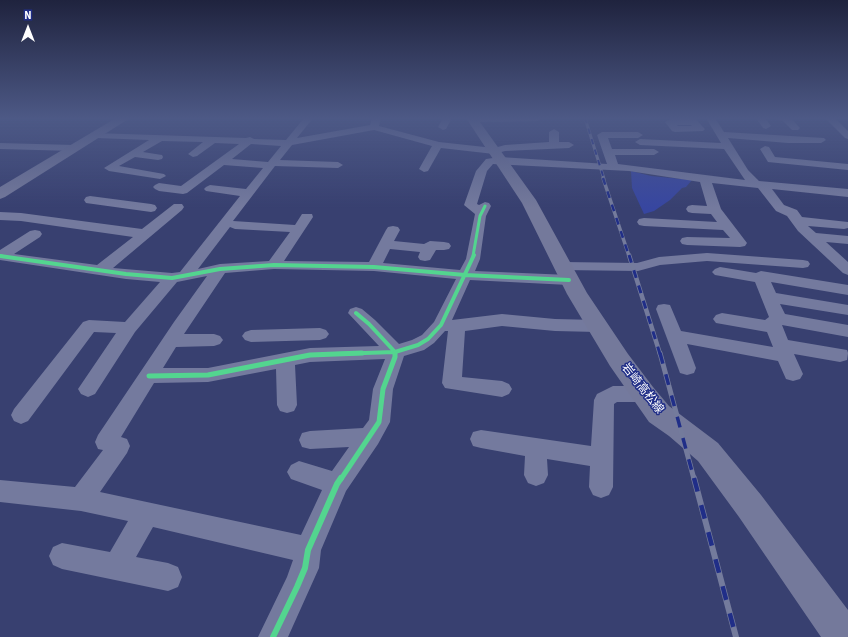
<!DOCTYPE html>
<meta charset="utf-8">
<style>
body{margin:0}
#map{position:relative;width:848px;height:637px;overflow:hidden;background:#384070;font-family:"Source Sans 3",sans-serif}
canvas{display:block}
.north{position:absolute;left:8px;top:8px;width:40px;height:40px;-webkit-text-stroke:3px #202e88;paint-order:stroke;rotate:0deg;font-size:11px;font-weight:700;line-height:16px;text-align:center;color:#fff}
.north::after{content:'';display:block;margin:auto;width:14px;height:18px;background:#fff;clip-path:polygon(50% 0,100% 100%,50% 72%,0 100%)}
</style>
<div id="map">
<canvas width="848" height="637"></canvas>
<div class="north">N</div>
</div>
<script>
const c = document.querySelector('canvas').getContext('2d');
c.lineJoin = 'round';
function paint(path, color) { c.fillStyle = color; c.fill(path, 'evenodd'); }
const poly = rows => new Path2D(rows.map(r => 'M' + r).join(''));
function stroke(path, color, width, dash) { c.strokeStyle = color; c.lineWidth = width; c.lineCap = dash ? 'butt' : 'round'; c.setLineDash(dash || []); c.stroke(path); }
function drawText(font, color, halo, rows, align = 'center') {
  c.font = font + ' "Source Sans 3","Noto Sans JP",sans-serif'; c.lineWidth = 3; c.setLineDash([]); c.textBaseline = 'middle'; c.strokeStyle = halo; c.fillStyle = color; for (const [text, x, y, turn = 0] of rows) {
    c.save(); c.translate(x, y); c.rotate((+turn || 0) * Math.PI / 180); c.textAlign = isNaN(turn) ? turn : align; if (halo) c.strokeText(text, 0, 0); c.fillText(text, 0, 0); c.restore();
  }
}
const green = poly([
 [631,171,651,176,692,180,686,187,682,188,670,200,654,211,644,214,632,188]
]);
const minor = poly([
 [304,118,313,118,297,138,370,125,372,118,381,118,379,126,439,142,494,148,505,145,549,142,549,132,554,129,559,132,559,142,569,142,574,145,569,148,505,151,494,154,441,148,428,171,424,172,419,169,432,146,374,130,292,145,280,160,338,162,343,165,338,168,275,166,233,221,295,225,302,214,312,214,313,217,284,261,369,262,386,230,388,227,393,226,398,227,400,230,394,241,424,244,430,241,444,242,449,243,451,246,449,249,444,250,436,250,430,260,425,261,420,260,418,257,420,252,390,249,383,263,460,270,466,259,475,214,464,205,476,171,486,159,500,157,607,164,597,135,602,132,638,132,643,135,638,138,608,138,612,149,654,149,659,152,654,155,615,155,618,164,745,180,724,149,640,145,635,142,640,139,721,143,706,118,715,118,724,132,824,138,826,140,821,143,788,143,728,138,748,170,759,181,848,189,848,197,772,189,784,205,797,210,802,217,848,222,848,228,844,229,808,226,816,233,848,236,848,244,826,242,848,262,848,275,843,273,798,231,787,216,776,211,758,188,712,183,721,209,747,243,745,246,740,247,687,245,682,244,680,241,682,238,687,237,730,238,723,230,644,226,639,225,637,222,639,219,644,218,717,222,711,214,692,213,688,212,686,209,688,206,692,205,707,206,700,182,629,171,493,164,487,171,477,204,479,205,485,202,489,203,491,206,486,216,480,259,475,271,569,275,574,277,577,280,574,283,569,285,470,280,452,320,502,314,555,319,597,320,603,322,606,326,603,330,597,332,555,331,502,326,465,331,462,377,502,381,509,384,512,389,509,394,502,397,445,388,442,383,448,331,445,331,434,343,424,350,404,356,393,389,390,422,378,444,346,491,321,550,319,568,288,637,258,637,287,577,293,560,153,527,136,557,168,563,178,567,182,577,178,587,168,591,62,569,53,565,49,556,53,547,62,543,110,552,128,521,81,511,0,502,0,480,75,487,103,450,98,449,95,442,98,435,174,322,207,276,177,282,135,332,95,394,88,397,81,394,78,389,116,333,94,332,28,421,21,424,14,421,11,415,14,409,83,322,89,320,125,322,160,282,126,279,0,260,0,250,30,231,35,230,40,231,42,234,40,237,14,254,97,265,133,237,21,221,0,220,0,212,21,213,142,229,174,204,182,204,184,207,182,210,113,268,172,273,180,272,240,196,206,191,204,189,206,187,210,185,246,189,263,168,224,165,187,193,183,194,159,191,155,189,153,187,155,185,159,183,181,186,239,144,215,143,197,156,193,157,188,154,203,142,162,141,143,152,162,155,163,157,162,159,158,160,135,157,119,166,164,174,166,176,160,179,109,171,104,168,149,140,97,138,92,135,94,133,246,138,250,137,254,139,286,140,304,118],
 [251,144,281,146,268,162,232,159,251,144],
 [230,227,235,229,290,232,269,261,220,264,198,269,230,227],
 [274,269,374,271,456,279,434,322,422,335,412,340,399,344,375,320,362,309,356,307,350,309,348,313,379,346,310,348,208,368,163,368,176,347,214,346,220,344,223,340,220,336,214,334,184,334,225,273,274,269],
 [385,359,373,389,369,420,363,428,310,431,302,433,299,440,302,447,310,449,349,447,332,471,299,461,291,465,287,472,291,479,322,490,301,535,100,492,127,453,130,446,127,439,121,437,154,383,208,382,276,369,277,405,280,411,287,413,294,411,297,405,295,365,310,362,385,359],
 [443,118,452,118,446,129,443,130,438,127,443,118],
 [467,118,542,118,538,121,471,122,468,121,467,118],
 [695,118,703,127,705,129,703,131,675,132,672,131,665,122,670,119,695,118],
 [677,125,691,125,692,126,678,126,677,125],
 [756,118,765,118,771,126,766,129,763,128,756,118],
 [772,118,791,118,800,128,798,130,792,130,783,121,772,118],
 [825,118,835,118,848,131,848,139,845,138,825,118],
 [0,143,74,145,79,148,74,151,0,149,0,143],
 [765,146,769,147,775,157,848,164,848,170,768,162,760,149,765,146],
 [90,196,151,204,155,205,157,208,155,211,151,212,86,203,84,200,86,197,90,196],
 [707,253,803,260,808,261,810,264,808,267,803,268,707,261,660,265,638,271,562,270,557,269,555,266,557,263,562,262,637,263,659,257,707,253],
 [720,267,756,273,761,271,848,285,848,295,771,282,776,293,848,305,848,315,780,304,785,314,848,325,848,337,782,325,788,340,847,350,848,353,847,360,840,362,794,354,803,374,800,379,793,381,786,379,778,361,687,344,696,368,694,373,687,375,680,373,656,309,658,305,664,304,670,305,681,331,773,347,767,332,716,323,713,319,716,315,722,313,765,320,769,317,755,282,715,275,712,272,715,269,720,267],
 [320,328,326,330,329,334,326,338,320,340,251,342,245,340,242,336,245,332,251,330,320,328],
 [613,386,644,386,651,388,654,394,651,400,644,402,617,402,614,404,613,487,609,495,601,498,593,495,589,487,590,466,547,459,548,475,544,483,536,486,528,483,524,475,525,456,481,448,473,446,470,439,473,432,481,430,591,446,594,400,597,394,613,386]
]);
const major = poly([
 [116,118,130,118,5,197,0,199,0,187,116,118],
 [466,118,477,118,536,200,587,293,628,354,653,387,669,406,718,443,761,495,848,610,848,637,821,637,739,517,698,461,669,436,649,422,610,366,567,294,522,203,466,118]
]);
const railFar4 = poly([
 [585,118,604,179]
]);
const railFar3 = poly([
 [603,178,629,256]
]);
const railFar2 = poly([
 [629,255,660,354]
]);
const railFar1 = poly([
 [660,353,694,479]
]);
const rail = poly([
 [694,478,736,637]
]);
const cyclewayFar3 = poly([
 [0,256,2,256],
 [473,256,480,216,485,206]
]);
const cyclewayFar2 = poly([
 [0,256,126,274,172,278,220,269,274,265,374,267,465,275,569,280],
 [356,313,369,324,395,352,395,354],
 [334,354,395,352,418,345,428,339,441,325,474,255]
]);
const cyclewayFar1 = poly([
 [149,376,208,375,310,355,362,353],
 [341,479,379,422,383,389,395,357,395,353]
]);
const cycleway = poly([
 [273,637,297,587,305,568,308,550,337,484,341,478]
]);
const streetNames = [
 ["岩崎高松線",642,389,52]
];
paint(green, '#3746a0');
paint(minor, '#747a9e');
paint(major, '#74799b');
stroke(railFar4, '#747b9c', 3);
stroke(railFar3, '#747b9c', 3.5);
stroke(railFar2, '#747b9c', 4.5);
stroke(railFar1, '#747b9c', 5);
stroke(rail, '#747b9c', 6);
stroke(railFar4, '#202e88', 2, [5.5]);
stroke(railFar3, '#202e88', 2.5, [7]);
stroke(railFar2, '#202e88', 3, [8]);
stroke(railFar1, '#202e88', 3.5, [11]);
stroke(rail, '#202e88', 4.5, [14]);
stroke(cyclewayFar3, '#53d58f', 3);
stroke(cyclewayFar2, '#53d58f', 4);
stroke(cyclewayFar1, '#53d58f', 5);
stroke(cycleway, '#53d58f', 6);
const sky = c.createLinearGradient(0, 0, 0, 208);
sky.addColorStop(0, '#1f233e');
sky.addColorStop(0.57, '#4d5986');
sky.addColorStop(1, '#4d598600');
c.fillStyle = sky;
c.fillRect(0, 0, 848, 208);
drawText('12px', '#fff', '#202e88', streetNames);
</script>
